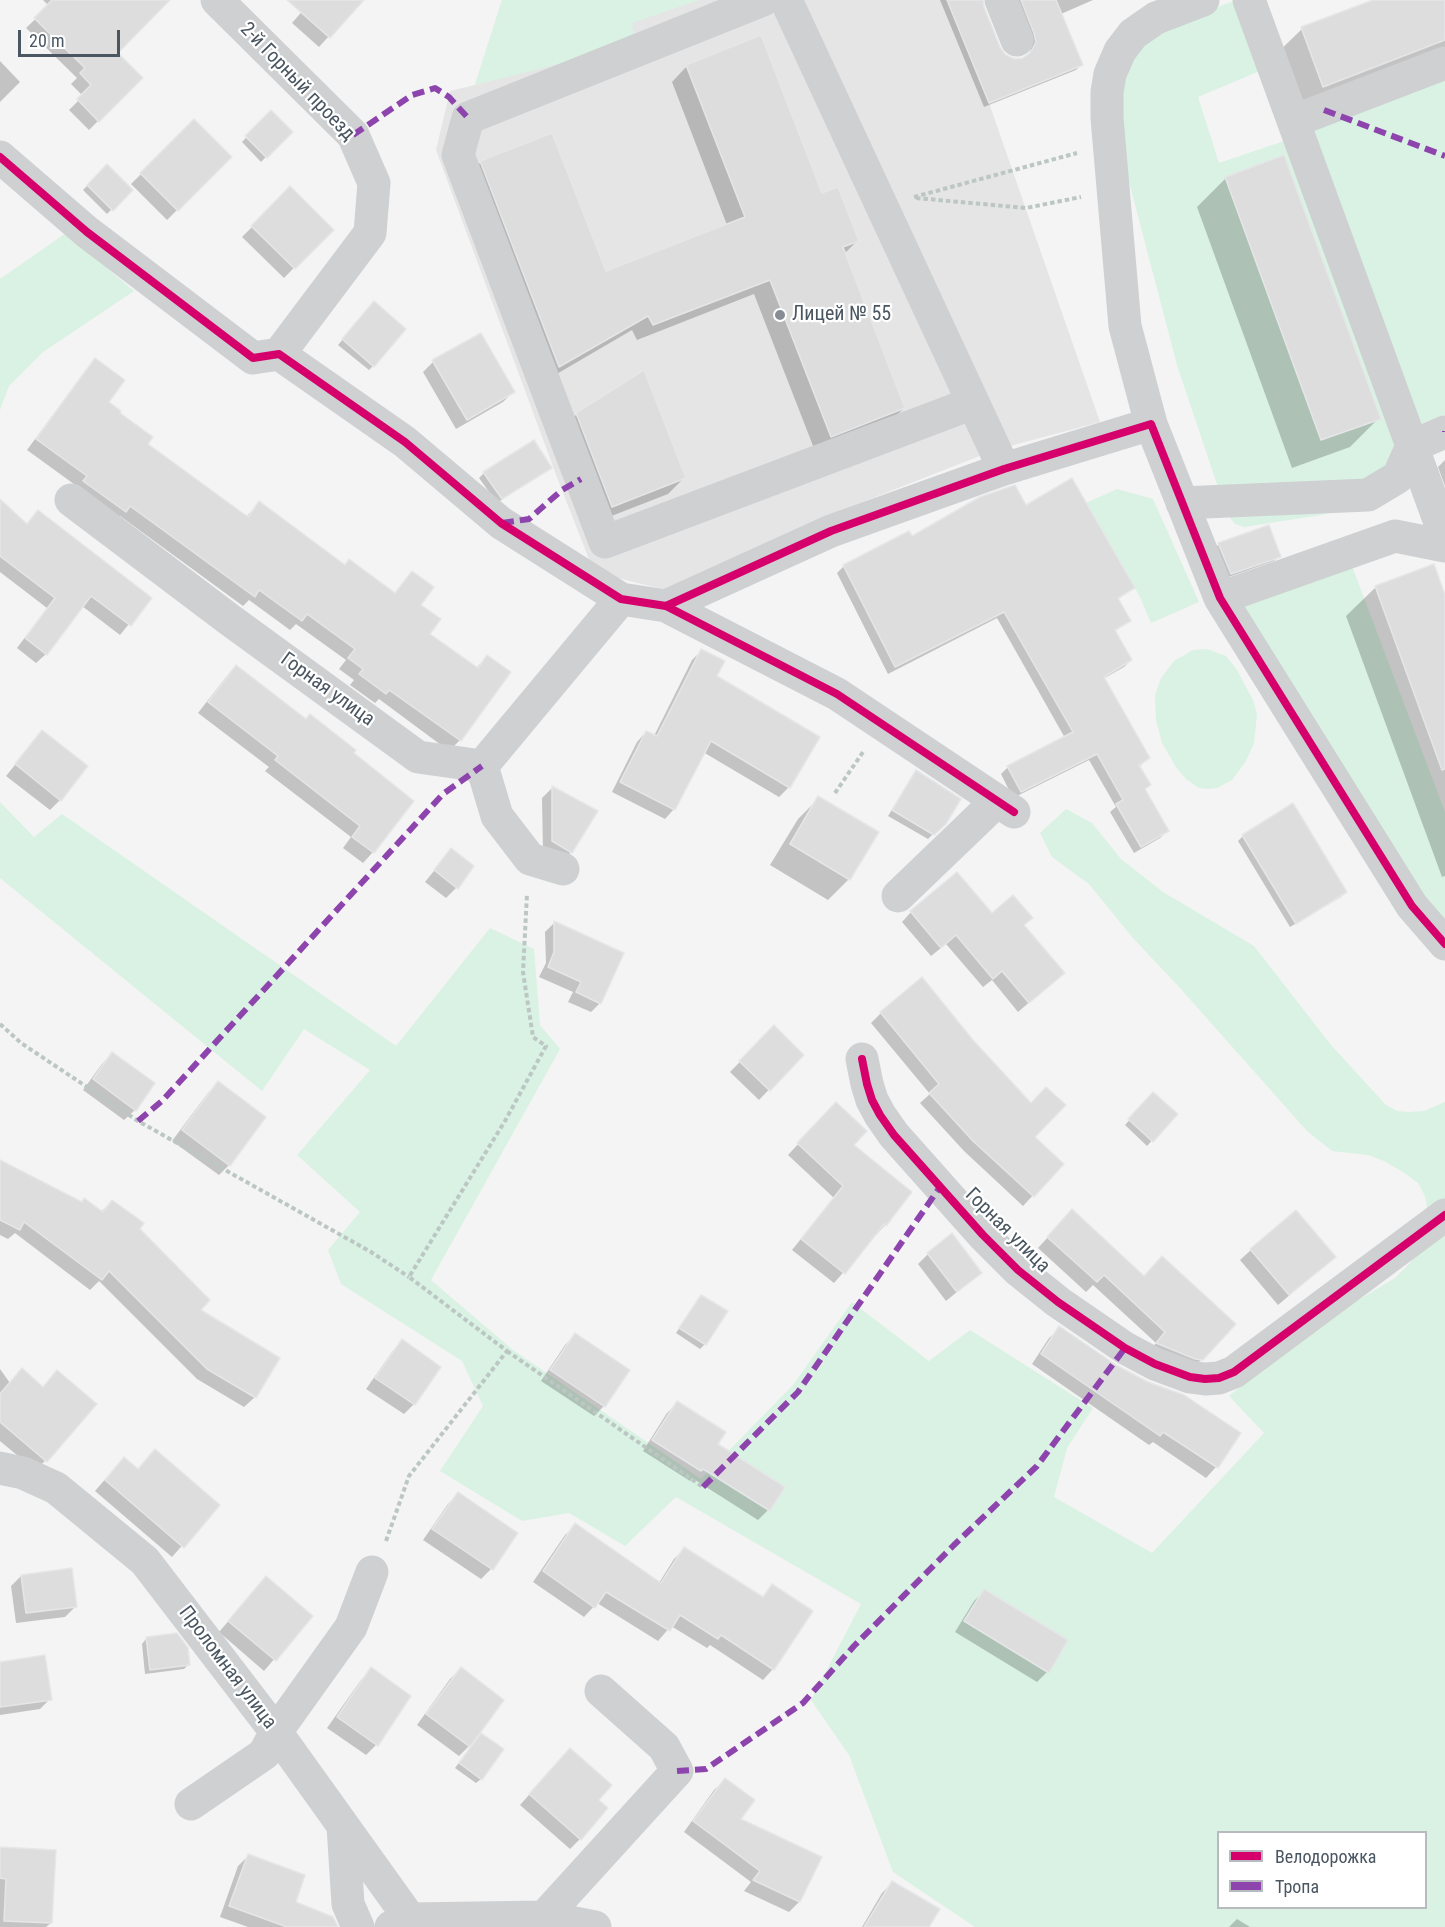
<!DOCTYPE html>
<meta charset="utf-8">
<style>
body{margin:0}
#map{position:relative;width:1445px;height:1927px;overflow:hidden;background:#f4f4f4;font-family:"Roboto Condensed",sans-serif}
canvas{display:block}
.legend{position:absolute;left:1217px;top:1831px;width:210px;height:78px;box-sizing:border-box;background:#fff;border:2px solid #b7bbc0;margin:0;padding:8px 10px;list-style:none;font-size:18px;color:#4a5661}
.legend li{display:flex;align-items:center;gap:12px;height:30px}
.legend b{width:30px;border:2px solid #b7bbc0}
.scale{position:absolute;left:18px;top:30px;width:102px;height:27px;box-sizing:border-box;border:3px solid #4a5661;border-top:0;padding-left:8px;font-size:18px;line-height:21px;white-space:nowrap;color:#4a5661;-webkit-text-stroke:4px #fff;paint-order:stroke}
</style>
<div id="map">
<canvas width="1445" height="1927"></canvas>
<ul class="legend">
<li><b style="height:8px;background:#d6006c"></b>Велодорожка</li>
<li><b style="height:8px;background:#8e44ad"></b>Тропа</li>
</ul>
<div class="scale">20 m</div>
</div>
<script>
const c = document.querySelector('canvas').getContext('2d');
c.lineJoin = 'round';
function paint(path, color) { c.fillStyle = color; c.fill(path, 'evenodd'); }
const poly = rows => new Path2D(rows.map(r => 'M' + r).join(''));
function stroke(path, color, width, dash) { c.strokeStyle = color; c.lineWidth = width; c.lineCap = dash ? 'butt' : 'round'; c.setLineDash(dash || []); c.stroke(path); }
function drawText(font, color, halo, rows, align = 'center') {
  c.font = font + ' "Roboto Condensed",sans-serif'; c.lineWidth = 4.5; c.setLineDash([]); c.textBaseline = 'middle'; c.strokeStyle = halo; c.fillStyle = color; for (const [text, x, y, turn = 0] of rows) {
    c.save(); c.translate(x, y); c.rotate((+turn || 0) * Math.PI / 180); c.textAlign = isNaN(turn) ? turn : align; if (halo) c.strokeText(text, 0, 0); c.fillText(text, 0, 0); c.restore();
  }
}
const education = poly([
 [502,0,947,0,989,103,1100,422,995,450,832,514,670,591,594,572,558,480,436,150,450,91,475,85]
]);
const green = poly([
 [502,0,699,0,632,23,634,36,611,51,475,85],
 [1236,0,1267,68,1198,97,1219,163,1290,139,1415,486,1321,515,1244,527,1235,524,1227,514,1177,365,1122,155,1123,79,1143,43,1163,29],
 [1445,77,1445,415,1417,425,1306,130],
 [66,233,134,291,43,352,9,386,0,410,0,279],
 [1117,489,1153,499,1199,602,1151,623,1140,597,1086,503],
 [1352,566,1445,812,1445,927,1422,898,1239,604],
 [1207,649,1226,656,1237,670,1253,700,1257,714,1254,743,1246,761,1232,780,1217,788,1208,789,1199,788,1186,779,1176,767,1162,743,1156,720,1155,696,1161,678,1174,661,1193,650],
 [0,802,34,837,62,814,396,1046,490,928,534,949,540,1025,560,1049,431,1280,513,1350,701,1479,793,1385,852,1302,929,1361,970,1330,1093,1408,1067,1448,1054,1497,1152,1553,1264,1433,1229,1396,1298,1336,1395,1278,1411,1262,1422,1241,1428,1213,1425,1196,1418,1183,1403,1172,1384,1161,1368,1155,1332,1151,1307,1131,1179,987,1132,937,1089,884,1052,857,1040,833,1066,809,1092,823,1121,859,1163,892,1254,946,1331,1045,1386,1105,1397,1111,1409,1112,1424,1111,1445,1102,1445,1927,975,1927,893,1872,849,1755,811,1700,861,1604,676,1497,625,1546,569,1513,522,1521,440,1471,483,1406,462,1361,341,1284,328,1250,360,1212,297,1155,370,1070,304,1029,262,1091,0,878],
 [1218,1832,1426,1832,1426,1908,1218,1908]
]);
const shadow = poly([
 [43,0,165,0,116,53,141,78,89,130,69,110,83,96,71,84,77,78,26,28,49,6],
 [312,0,362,0,319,47,292,23],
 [940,0,981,0,998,48,1004,56,1013,60,1024,59,1028,56,1031,49,1030,38,1015,0,1093,0,1061,14,1081,65,1076,70,984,107],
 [1377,0,1445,0,1445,57,1294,115,1272,58,1302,29],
 [0,61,20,82,0,102],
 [687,66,822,195,858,240,844,254,904,408,888,424,815,451,754,294,637,340,632,330,543,382,465,178,481,162,605,273,727,225,672,82],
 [271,112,290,132,261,162,242,142],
 [194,121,230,157,167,220,131,184],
 [107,166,131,190,107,214,83,190],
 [1226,178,1379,418,1350,447,1292,468,1197,207],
 [290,189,331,230,284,278,242,237],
 [369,308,373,366,369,370,338,345],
 [95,360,107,402,146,444,246,517,259,503,344,566,349,561,394,594,412,573,428,634,476,668,487,657,509,673,460,740,449,751,379,699,375,703,350,685,354,680,339,669,346,660,296,624,290,630,249,600,243,606,120,516,114,521,78,487,27,450,85,371],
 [433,362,513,392,503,402,456,429,423,372],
 [577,414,684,478,668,494,596,522,561,430],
 [1445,460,1445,486,1438,467],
 [550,468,497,503,479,478,484,473],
 [0,501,26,525,38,512,150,598,120,635,82,606,46,654,36,663,17,648,47,608,0,572],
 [1026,507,1133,588,1117,600,1129,621,1114,632,1131,660,1124,667,1103,679,1148,758,1139,767,1149,785,1144,790,1167,831,1160,838,1134,853,1110,812,1116,807,1089,760,1013,798,1001,774,1008,767,1065,738,997,618,888,674,837,573,844,566,912,538],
 [1219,544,1279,556,1274,561,1226,578,1214,549],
 [1376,587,1445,600,1445,876,1442,877,1346,616],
 [701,651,715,677,818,738,789,787,779,797,703,752,674,809,665,819,612,792,637,742,646,732,654,736,692,660],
 [236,667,352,754,373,852,363,863,343,848,351,837,265,771,269,767,198,713,226,677],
 [42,732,60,800,50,810,6,776],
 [916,772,944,823,928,839,888,816,912,777],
 [552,788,596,811,571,852,561,863,543,852,542,798],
 [819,798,876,833,849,879,828,900,770,865,798,819],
 [1243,836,1346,892,1341,897,1290,927,1238,841],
 [451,850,456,888,446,898,425,882],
 [911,912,992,916,1023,926,1053,982,1018,1012,992,980,983,987,946,944,931,956,902,922],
 [554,923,600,1003,591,1012,568,1002,573,992,539,977,546,963,545,932],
 [881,1013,1033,1137,1062,1164,1023,1206,964,1151,920,1103,930,1094,871,1023],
 [774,1027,802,1055,759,1100,730,1072],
 [112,1054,135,1110,124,1120,83,1090,102,1064],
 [218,1083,229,1165,219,1175,172,1141,208,1093],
 [1153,1094,1176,1114,1147,1146,1125,1125],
 [825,1115,852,1145,885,1225,834,1283,792,1250,834,1198,788,1155],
 [0,1171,101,1212,112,1201,138,1229,198,1310,255,1397,244,1407,197,1379,99,1281,90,1290,15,1233,8,1239,0,1235],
 [1062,1222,1143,1277,1202,1359,1191,1369,1147,1354,1156,1343,1093,1285,1086,1292,1038,1248],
 [1251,1250,1323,1267,1278,1305,1240,1260],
 [928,1254,980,1273,946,1301,918,1264],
 [701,1296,705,1344,700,1349,676,1333],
 [1060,1328,1115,1366,1239,1434,1216,1467,1206,1478,1153,1442,1149,1445,1032,1364,1049,1338],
 [575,1335,604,1406,594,1416,541,1381,565,1345],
 [402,1341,414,1404,404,1414,366,1389,392,1352],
 [0,1369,10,1383,42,1388,47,1382,94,1404,36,1471,0,1441],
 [677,1403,716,1445,768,1510,758,1520,692,1478,690,1481,643,1451,667,1413],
 [114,1469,137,1470,218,1505,172,1557,95,1491],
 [458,1494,516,1533,491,1569,481,1579,423,1540,448,1504],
 [576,1525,659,1583,674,1559,684,1549,761,1598,773,1586,773,1669,763,1680,710,1645,707,1648,671,1626,658,1641,597,1603,584,1617,533,1582,565,1535],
 [21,1576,76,1606,65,1617,16,1623,11,1586],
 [256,1589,311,1616,264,1671,219,1632],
 [984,1591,1047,1672,1037,1682,955,1632,974,1601],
 [146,1639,188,1665,184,1669,145,1674,142,1644],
 [0,1663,50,1699,40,1709,0,1715],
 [371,1669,376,1745,366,1755,327,1728,361,1680],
 [461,1669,472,1742,473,1743,481,1735,481,1779,476,1783,455,1768,473,1744,472,1743,459,1756,417,1725,450,1679],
 [560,1760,597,1800,580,1839,570,1849,520,1805],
 [725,1780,739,1820,799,1902,789,1912,744,1891,751,1882,684,1832,714,1790],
 [0,1849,51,1923,46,1927,0,1927],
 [249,1855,286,1926,285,1927,248,1927,220,1917,238,1866],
 [892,1883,927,1927,862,1927,882,1893],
 [1237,1919,1250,1927,1229,1927]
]);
const building = poly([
 [52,0,170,0,118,53,143,78,99,122,77,99,91,85,80,73,85,68,34,18,52,0],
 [287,0,364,0,330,38,287,0],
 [947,0,983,0,984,7,1000,47,1006,55,1015,59,1023,58,1031,52,1036,42,1034,33,1021,0,1056,0,1083,65,989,103,947,0],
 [1373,0,1445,0,1445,40,1323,87,1301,27,1373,0],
 [761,35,822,193,838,187,859,241,843,247,905,408,831,437,770,280,653,325,648,316,559,367,480,161,552,133,606,271,745,217,686,65,761,35],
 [271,110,293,132,267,158,245,136,271,110],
 [194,119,232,157,178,211,140,173,194,119],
 [1284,155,1381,419,1321,440,1225,177,1284,155],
 [107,164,133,190,113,211,87,185,107,164],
 [290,186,334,230,295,269,251,226,290,186],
 [374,301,406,329,374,367,342,339,374,301],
 [481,333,515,392,467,420,432,360,481,333],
 [95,358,125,380,109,402,121,411,120,413,153,437,148,444,248,517,259,501,345,565,349,559,395,593,412,571,434,587,421,605,441,619,430,634,478,668,487,655,511,672,461,741,389,690,386,694,359,674,363,669,348,658,355,649,307,614,302,621,259,590,255,597,130,506,126,512,83,481,87,476,36,439,95,358],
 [644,370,686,478,612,507,576,413,644,370],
 [534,440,552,468,502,499,483,472,534,440],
 [1072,478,1135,588,1118,598,1131,621,1115,630,1132,660,1104,677,1150,758,1139,765,1151,785,1145,789,1169,831,1141,847,1116,804,1123,800,1097,754,1021,792,1007,766,1073,732,1004,612,895,667,843,565,909,531,912,536,980,497,1015,485,1026,505,1072,478],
 [0,499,27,524,38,510,152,598,131,626,91,596,47,655,25,638,55,598,0,556,0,499],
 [1269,525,1281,557,1231,574,1218,543,1269,525],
 [1434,564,1445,595,1445,769,1442,770,1375,586,1434,564],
 [701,649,725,661,717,676,820,737,790,788,711,741,675,810,620,782,646,731,657,736,701,649],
 [236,665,306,719,310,714,356,750,354,753,414,801,374,853,352,837,360,826,275,760,278,756,208,702,236,665],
 [42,730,88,766,61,801,15,764,42,730],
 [916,770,961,799,946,824,934,835,892,810,916,770],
 [552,786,598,811,572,853,552,841,552,786],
 [818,796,879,832,850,880,790,844,818,796],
 [1293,803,1347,892,1296,924,1242,835,1293,803],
 [451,848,474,866,458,889,434,870,451,848],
 [957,872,992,913,1013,895,1033,918,1024,925,1065,973,1029,1003,1002,971,993,979,956,935,941,948,910,911,957,872],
 [554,921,624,953,601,1004,576,992,581,982,548,967,554,952,554,921],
 [922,977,973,1040,1031,1103,1046,1087,1066,1105,1035,1137,1064,1164,1034,1197,973,1141,929,1093,939,1084,880,1012,922,977],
 [774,1025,804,1055,770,1091,739,1061,774,1025],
 [112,1052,155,1083,136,1111,93,1079,112,1052],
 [218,1081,266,1117,230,1166,182,1130,218,1081],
 [1153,1092,1178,1114,1153,1142,1128,1119,1153,1092],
 [836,1102,867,1131,854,1145,912,1192,886,1226,884,1224,845,1274,801,1239,843,1186,797,1143,836,1102],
 [0,1160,82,1202,84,1198,103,1212,112,1200,144,1223,140,1229,210,1300,201,1310,280,1358,256,1398,207,1369,109,1271,102,1280,24,1222,20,1230,0,1220,0,1160],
 [1072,1209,1144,1276,1162,1256,1236,1324,1203,1360,1195,1359,1156,1343,1165,1332,1104,1275,1097,1282,1047,1237,1072,1209],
 [1296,1210,1336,1257,1289,1295,1250,1249,1296,1210],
 [952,1233,982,1273,957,1292,927,1253,952,1233],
 [701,1295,728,1311,706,1345,679,1328,701,1295],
 [1059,1326,1116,1365,1148,1382,1184,1395,1241,1433,1218,1468,1163,1432,1160,1436,1041,1354,1059,1326],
 [575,1333,630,1370,605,1407,550,1370,575,1333],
 [402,1339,441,1367,415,1405,375,1378,402,1339],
 [22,1368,43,1387,57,1370,97,1404,47,1462,0,1422,0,1394,22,1368],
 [677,1401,726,1432,718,1444,785,1487,770,1511,703,1469,701,1471,652,1440,677,1401],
 [155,1449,220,1505,184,1548,105,1480,124,1457,138,1469,155,1449],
 [458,1492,518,1533,493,1570,432,1529,458,1492],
 [575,1523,661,1583,684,1547,763,1597,772,1584,813,1611,774,1670,721,1635,718,1639,680,1615,670,1631,606,1592,595,1608,543,1571,575,1523],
 [72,1568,77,1607,26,1613,21,1575,72,1568],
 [266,1576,313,1616,276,1661,228,1621,266,1576],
 [984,1589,1068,1640,1049,1673,964,1621,984,1589],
 [177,1633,188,1648,190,1665,150,1670,146,1637,177,1633],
 [45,1655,52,1700,0,1707,0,1662,45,1655],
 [371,1667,411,1696,378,1746,337,1717,371,1667],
 [461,1667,504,1700,470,1747,426,1714,461,1667],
 [481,1733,504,1749,482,1780,459,1763,481,1733],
 [570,1748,612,1785,599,1800,608,1808,581,1840,529,1794,570,1748],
 [725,1778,755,1800,741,1819,822,1857,800,1902,753,1880,760,1871,693,1821,725,1778],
 [0,1847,56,1850,52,1923,4,1921,6,1879,0,1878,0,1847],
 [248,1854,305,1875,296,1902,333,1917,338,1927,287,1927,229,1906,248,1854],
 [892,1881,940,1909,929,1927,864,1927,892,1881]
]);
const path = poly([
 [914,197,1077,153],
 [916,198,1026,208,1081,197],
 [835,793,863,752],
 [0,1024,21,1043,138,1121,371,1252,409,1277],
 [507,1351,703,1487],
 [386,1541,409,1476,507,1351,409,1277,505,1121,546,1046,533,1037,523,972,527,894]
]);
const minor = poly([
 [217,0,353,135,374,183,370,233,279,354],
 [763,0,468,118,458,155,605,542,973,403],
 [786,0,1004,469],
 [1001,0,1017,40],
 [1203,0,1156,18,1133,34,1120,51,1110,74,1107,92,1107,118,1125,326,1151,424,1220,598,1412,906,1445,944],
 [1249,0,1445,536],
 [1294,121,1445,63],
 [0,157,87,232,253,358,279,354,405,442,501,523,621,599,666,606,837,694,1014,812],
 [71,500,230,620,418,757,482,766,497,816,530,859,563,869],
 [1182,503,1368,495,1398,477,1412,446,1445,432],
 [1220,598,1395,536,1445,546],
 [666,606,831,531,1004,469,1151,424],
 [482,766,621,599],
 [898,896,997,801],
 [862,1059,867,1084,872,1100,880,1115,894,1135,983,1235,1018,1270,1058,1302,1125,1348,1155,1364,1190,1377,1205,1379,1219,1378,1234,1372,1445,1215],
 [0,1468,23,1473,56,1488,145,1561,276,1732,410,1919],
 [191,1804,264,1754,276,1732,351,1627,372,1572],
 [343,1826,348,1904,358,1927],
 [544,1917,677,1771,664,1747,601,1691],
 [391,1927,410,1919,544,1917,595,1927]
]);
const quiet = poly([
 [1324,110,1445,156],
 [353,135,412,95,435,88,449,97,468,118],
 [1445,432,1445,431],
 [502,523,529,519,562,490,581,479],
 [138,1121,162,1101,443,794,482,766],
 [703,1487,798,1392,940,1187],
 [677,1771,706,1769,803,1703,854,1646,954,1545,1037,1466,1125,1348]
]);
const cycleway = poly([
 [0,157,87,232,253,358,279,354,405,442,501,523,621,599,666,606,837,694,1014,812],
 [666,606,831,531,1004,469,1151,424,1220,598,1412,906,1445,944],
 [862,1059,867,1084,872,1100,880,1115,894,1135,983,1235,1018,1270,1058,1302,1125,1348,1155,1364,1190,1377,1205,1379,1219,1378,1234,1372,1445,1215]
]);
const markers = [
 [780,315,6,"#868d94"]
];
const streetNames = [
 ["2-й Горный проезд",297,82,46],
 ["Горная улица",327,690,36],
 ["Горная улица",1007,1231,45],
 ["Проломная улица",227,1668,53]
];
const poiNames = [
 ["Лицей № 55",792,315]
];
paint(education, '#e6e5e6');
paint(green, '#d9f2e3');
paint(shadow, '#0003');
paint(building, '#ddddde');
stroke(building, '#e5e6e7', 1.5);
stroke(path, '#bcc7c4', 4, [4.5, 3]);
stroke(minor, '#ced0d2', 33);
stroke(quiet, '#8e44ad', 6, [12, 6]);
stroke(cycleway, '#d6006c', 8);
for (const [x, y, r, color] of markers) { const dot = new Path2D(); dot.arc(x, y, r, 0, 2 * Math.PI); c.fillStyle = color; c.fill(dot); stroke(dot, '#fff', 2); }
drawText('20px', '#4a5661', '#fff', streetNames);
drawText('20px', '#4a5661', '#fff', poiNames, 'left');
</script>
